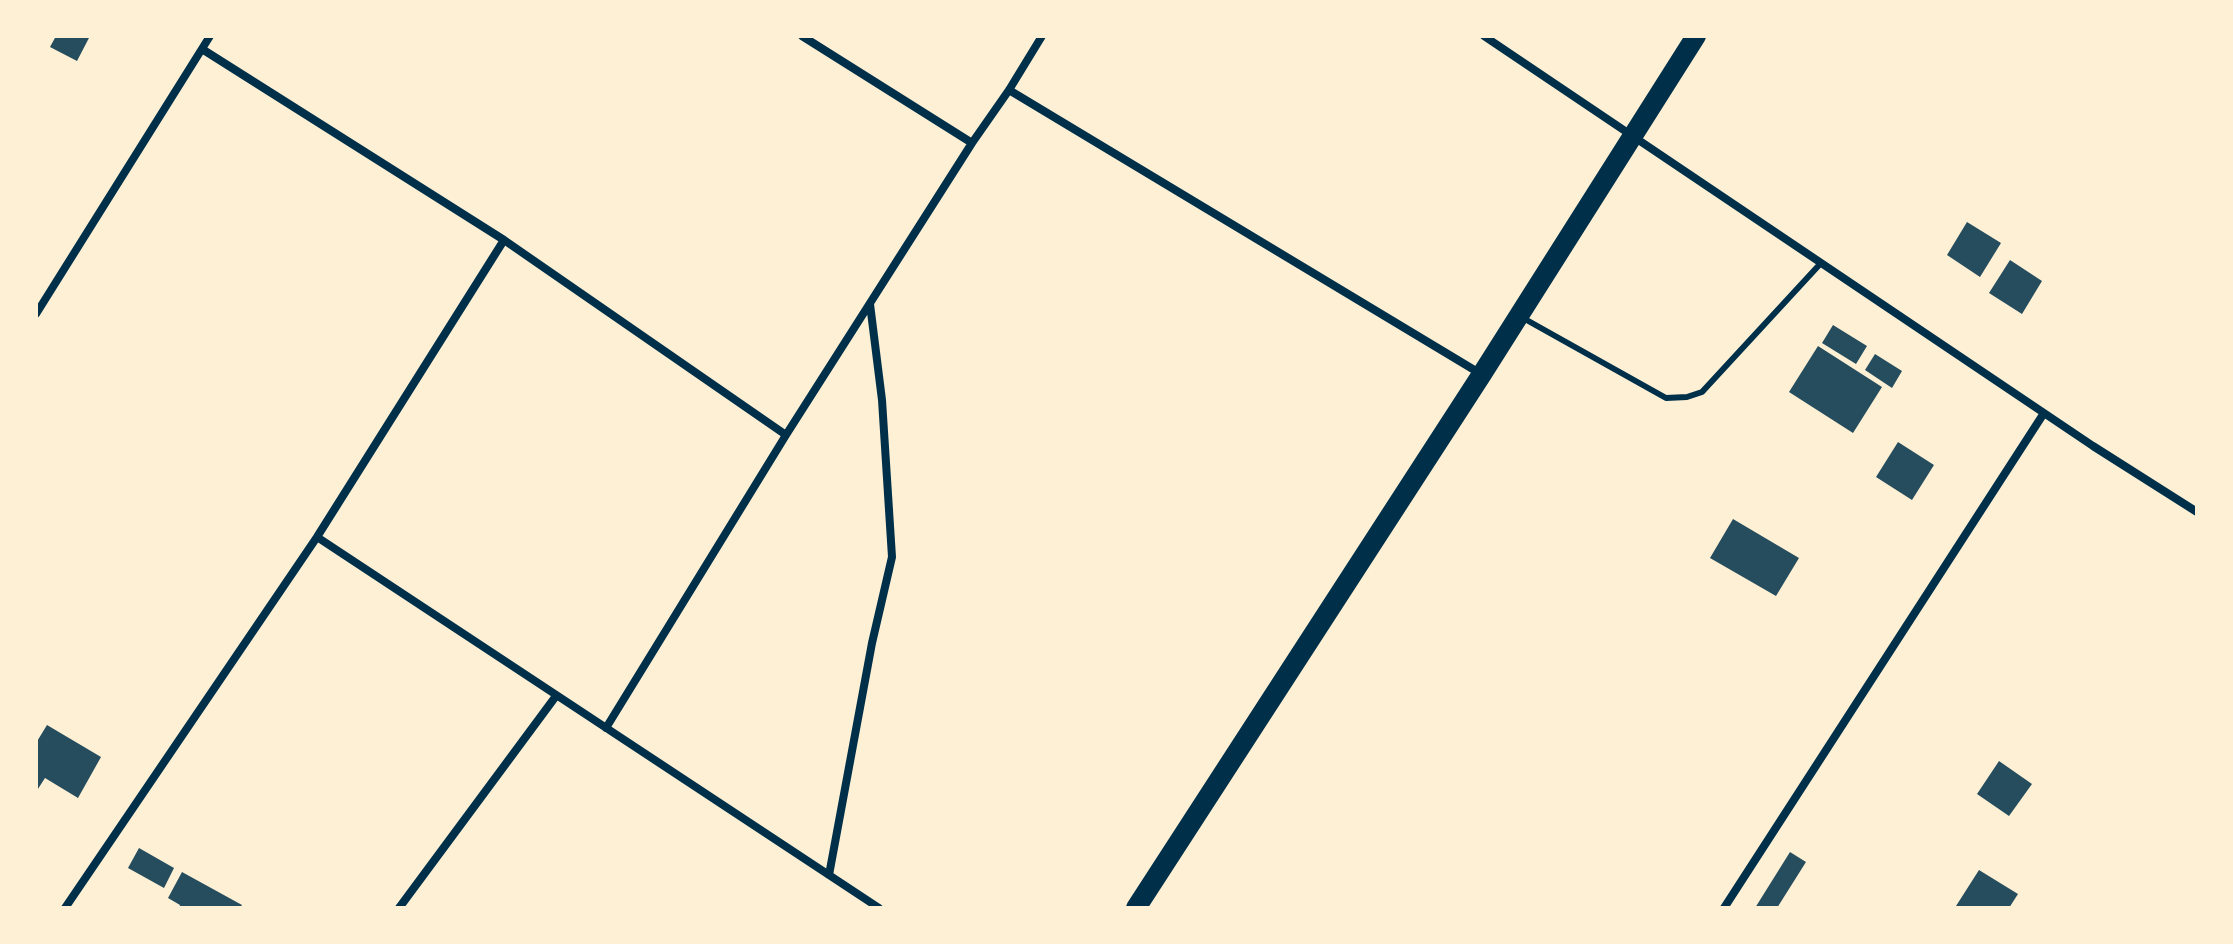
<!DOCTYPE html>
<style>
body{margin:0}
#map{position:relative;width:2233px;height:944px;overflow:hidden;background:#fdf0d5;font-family:"DM Sans",sans-serif}
canvas{display:block}
.frame{position:absolute;inset:0;border:38px solid #fdf0d5;pointer-events:none}
</style>
<div id="map">
<canvas width="2233" height="944"></canvas>
<div class="frame"></div>
</div>
<script>
const c = document.querySelector('canvas').getContext('2d');
c.lineJoin = 'round';
function paint(path, color) { c.fillStyle = color; c.fill(path, 'evenodd'); }
const poly = rows => new Path2D(rows.map(r => 'M' + r).join(''));
function stroke(path, color, width, dash) { c.strokeStyle = color; c.lineWidth = width; c.lineCap = dash ? 'butt' : 'round'; c.setLineDash(dash || []); c.stroke(path); }
const building = poly([
 [56,36,90,36,77,61,50,47],
 [1967,222,2001,243,1980,277,1947,255],
 [2010,260,2042,281,2022,314,1989,293],
 [1833,325,1867,346,1856,364,1822,343],
 [1818,346,1882,387,1853,433,1789,392],
 [1875,354,1902,371,1892,388,1865,370],
 [1898,442,1934,465,1912,500,1876,477],
 [1733,519,1799,558,1776,596,1710,558],
 [47,725,101,757,78,798,45,778,36,792,36,743],
 [1999,761,2032,784,2009,816,1977,794],
 [139,848,174,868,164,888,128,868],
 [1790,852,1806,862,1777,908,1755,908],
 [1979,870,2018,894,2009,908,1959,908,1956,906],
 [182,872,242,905,240,908,179,908,180,905,168,898]
]);
const service = poly([
 [1523,318,1666,398,1687,397,1702,392,1821,263]
]);
const minor = poly([
 [802,36,972,143],
 [1484,36,2093,446,2197,512],
 [202,49,504,240,786,435],
 [1009,90,1481,374],
 [36,314,210,36],
 [317,537,879,908],
 [606,728,786,435,972,143,1009,90,1042,36],
 [829,875,872,643,892,557,882,400,870,304],
 [65,908,317,537,504,240],
 [399,908,556,696],
 [1724,908,2044,413]
]);
const primary = poly([
 [1136,908,1482,374,1696,36]
]);
paint(building, '#264d5e');
stroke(service, '#003049', 6);
stroke(minor, '#003049', 8);
stroke(primary, '#003049', 20);
</script>
